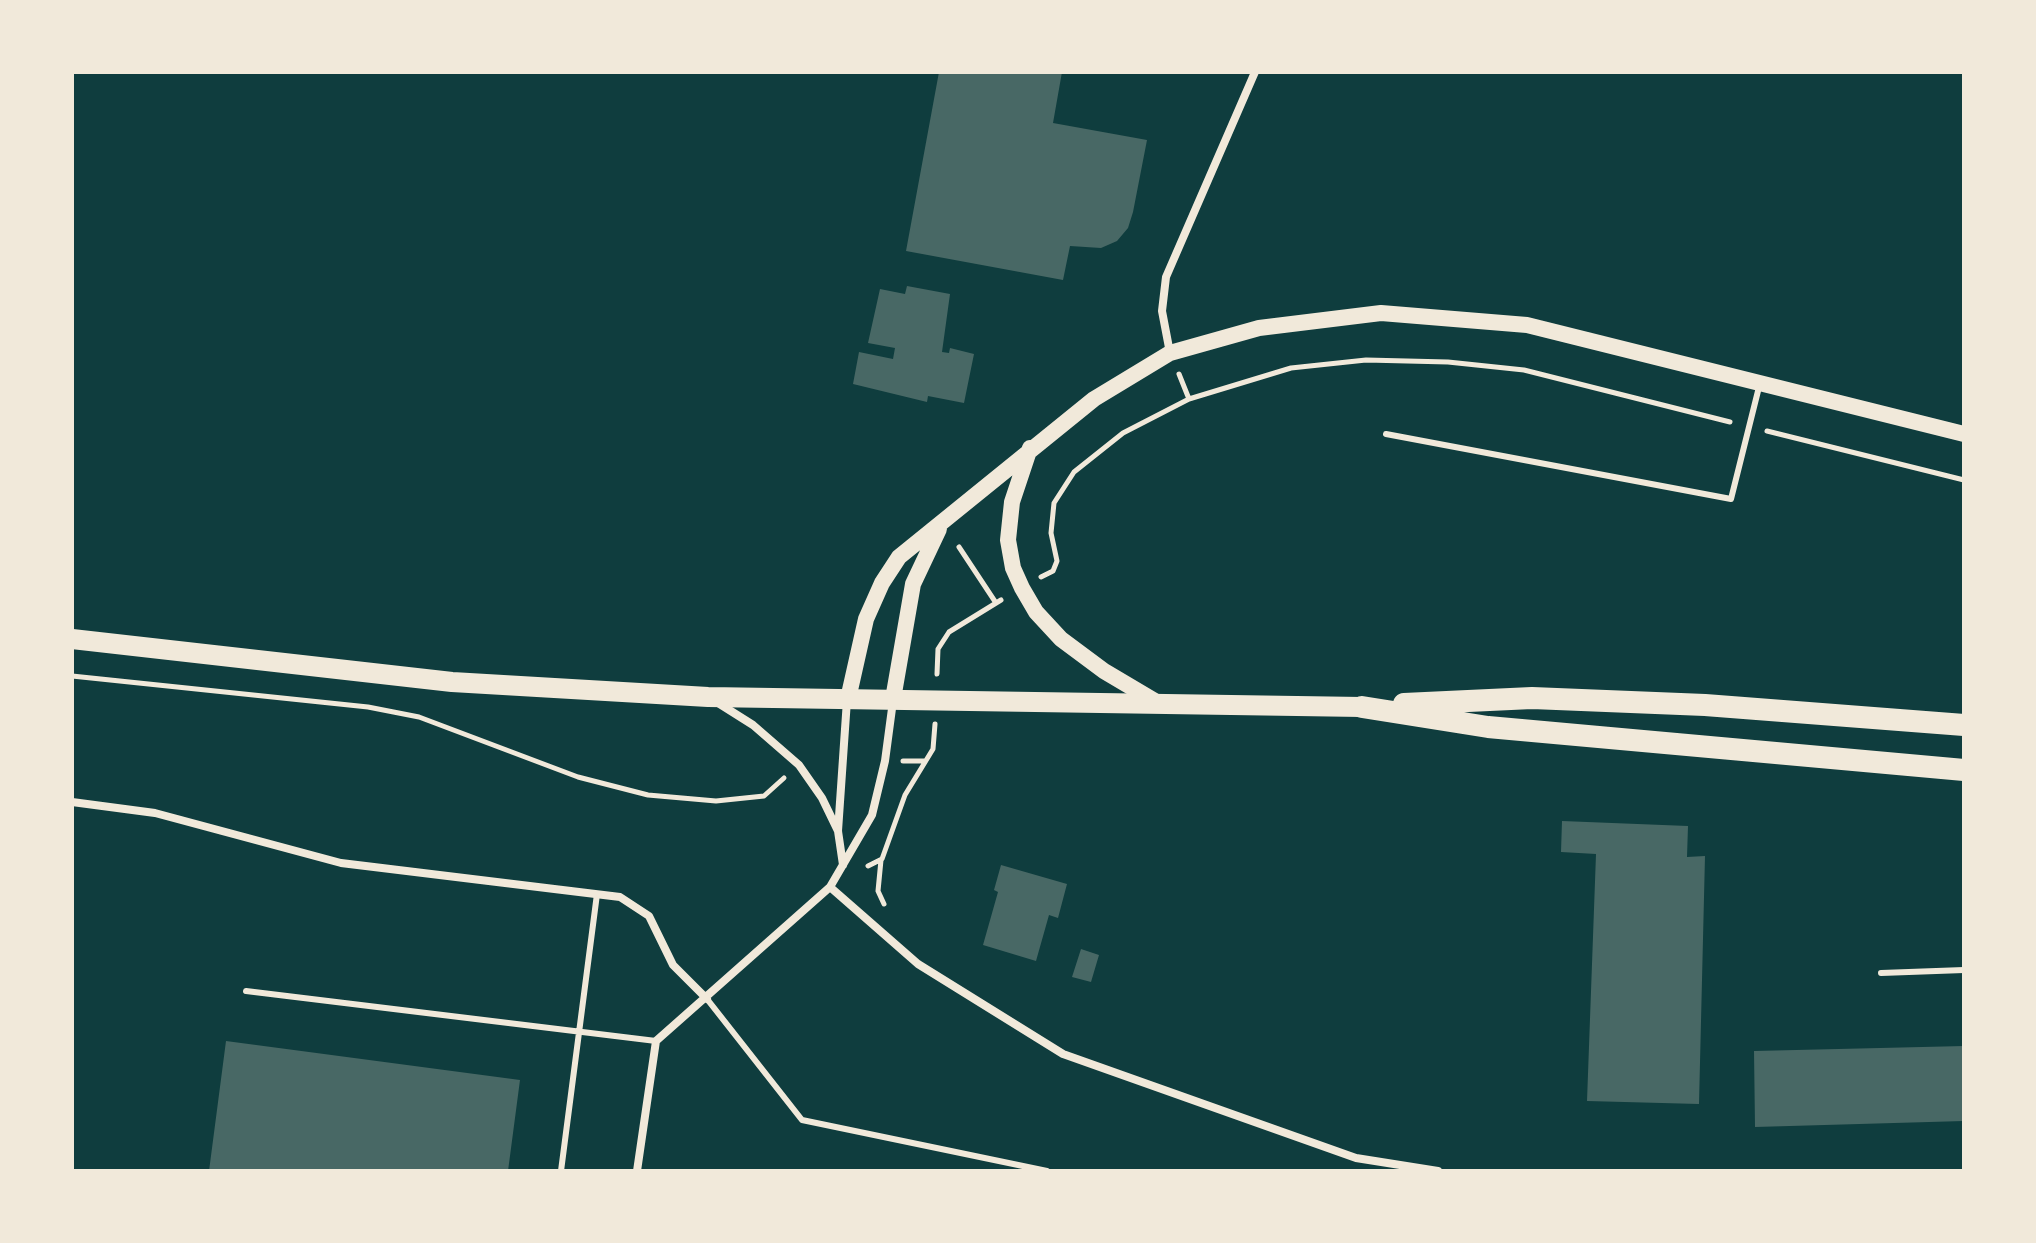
<!DOCTYPE html>
<style>
body{margin:0}
#map{position:relative;width:2036px;height:1243px;overflow:hidden;background:#0f3d3e;font-family:Jost,sans-serif}
canvas{display:block}
.frame{position:absolute;inset:0;border:74px solid #f1e9da;pointer-events:none}
</style>
<div id="map">
<canvas width="2036" height="1243"></canvas>
<div class="frame"></div>
</div>
<script>
const c = document.querySelector('canvas').getContext('2d');
c.lineJoin = 'round';
function paint(path, color) { c.fillStyle = color; c.fill(path, 'evenodd'); }
const poly = rows => new Path2D(rows.map(r => 'M' + r).join(''));
function stroke(path, color, width, dash) { c.strokeStyle = color; c.lineWidth = width; c.lineCap = dash ? 'butt' : 'round'; c.setLineDash(dash || []); c.stroke(path); }
const building = poly([
 [939,72,1062,72,1053,123,1147,140,1133,212,1128,228,1117,241,1101,248,1070,246,1063,280,906,251],
 [907,286,950,294,942,352,949,353,950,348,974,354,964,403,928,396,927,402,853,384,859,352,893,359,895,348,868,343,880,289,905,294],
 [1562,821,1688,826,1687,857,1705,856,1699,1104,1587,1101,1596,854,1561,852],
 [1001,865,1067,884,1058,918,1049,915,1036,961,983,945,998,892,994,890],
 [1081,949,1099,955,1091,982,1072,977],
 [226,1041,520,1080,508,1171,209,1171],
 [1964,1046,1964,1121,1755,1127,1754,1051]
]);
const path = poly([
 [1179,374,1189,399],
 [1767,431,1964,480],
 [959,547,996,603],
 [1041,577,1053,571,1057,561,1051,533,1054,503,1074,472,1123,433,1189,399,1291,368,1366,360,1448,362,1524,370,1730,422],
 [937,674,938,649,949,632,1001,600],
 [72,676,368,707,419,717,578,777,648,795,716,801,764,796,784,778],
 [903,761,925,761],
 [881,860,878,891,884,904],
 [868,866,882,859,905,795,933,749,935,724]
]);
const service = poly([
 [1386,434,1731,499,1760,383],
 [1881,973,1964,970],
 [246,991,656,1041],
 [707,999,802,1120,1047,1171],
 [561,1171,597,894]
]);
const minor = poly([
 [1170,353,1162,311,1166,277,1255,72],
 [715,701,753,725,799,765,822,798,838,831],
 [72,802,155,813,341,863,620,897,649,916,673,965,707,999],
 [843,865,838,831,847,700],
 [830,887,918,964,1063,1054,1356,1158,1438,1171],
 [637,1171,656,1041,830,887,872,815,885,761,893,701]
]);
const secondary = poly([
 [1030,448,1012,502,1008,540,1013,568,1022,588,1036,612,1061,639,1104,671,1158,703],
 [848,699,866,619,882,583,899,557,1094,399,1170,353,1259,328,1381,313,1527,325,1964,434],
 [893,699,913,584,939,529]
]);
const primary = poly([
 [72,639,452,682,708,697,1362,707]
]);
const trunk = poly([
 [1404,704,1532,698,1705,705,1964,725],
 [1362,707,1488,727,1964,770]
]);
paint(building, '#486865');
stroke(path, '#f1e9da', 5);
stroke(service, '#f1e9da', 6);
stroke(minor, '#f1e9da', 8);
stroke(secondary, '#f1e9da', 16);
stroke(primary, '#f1e9da', 20);
stroke(trunk, '#f1e9da', 22);
</script>
